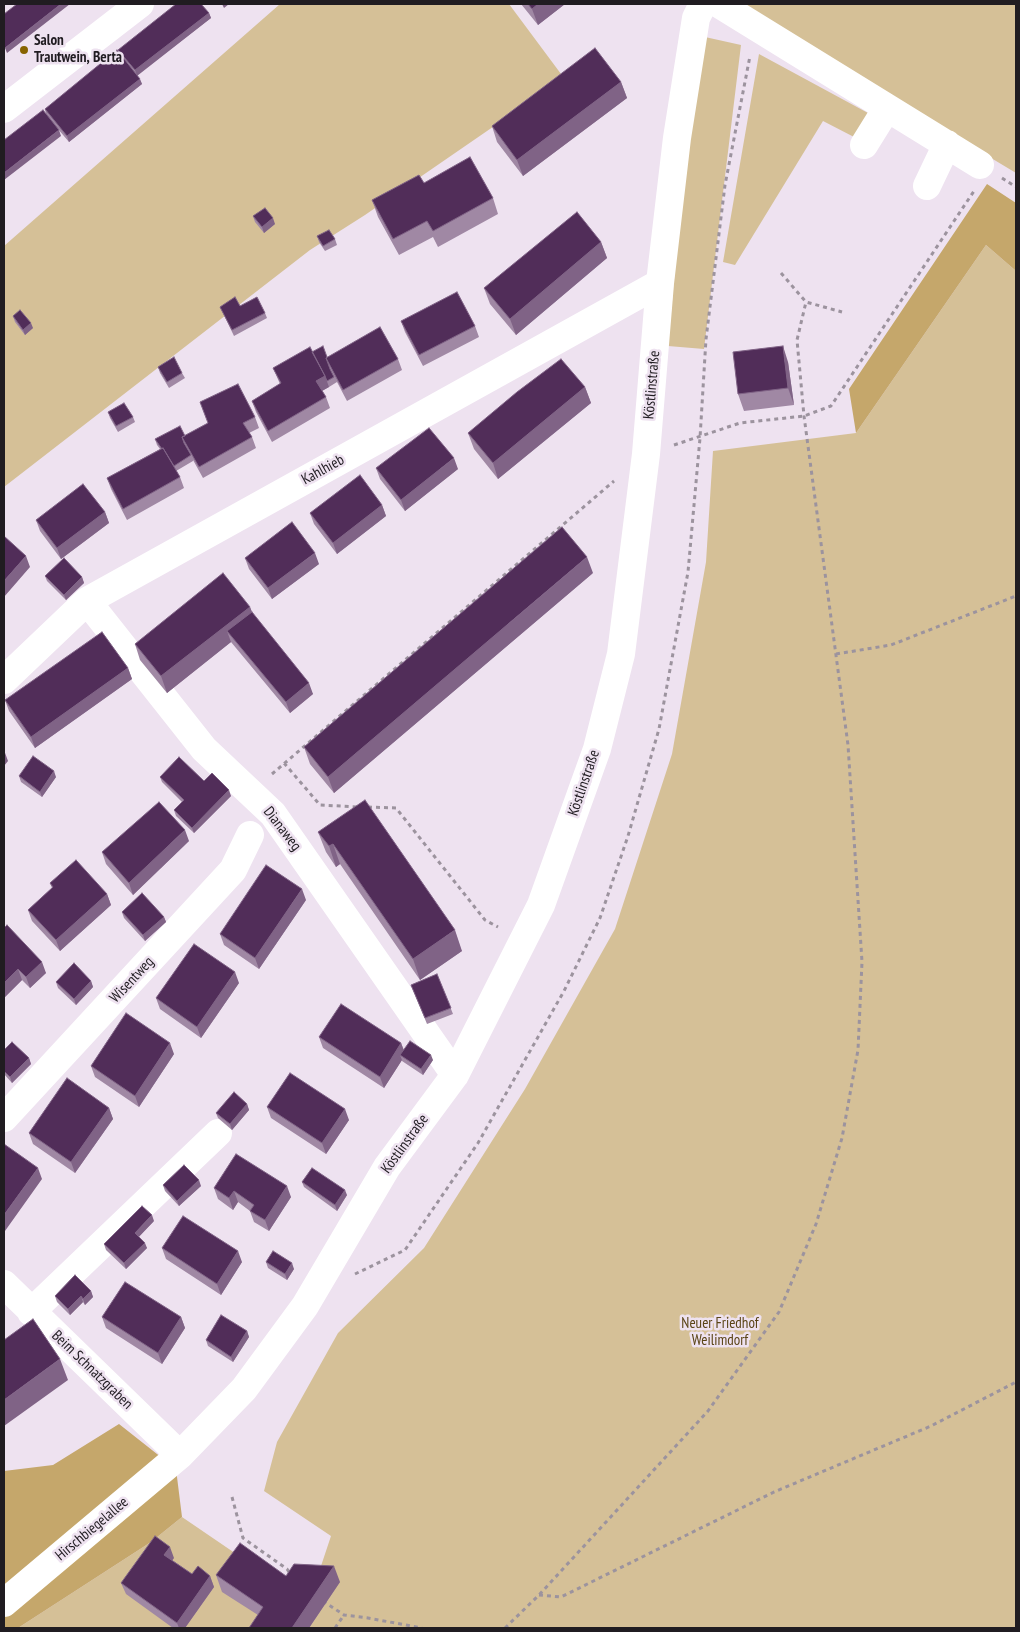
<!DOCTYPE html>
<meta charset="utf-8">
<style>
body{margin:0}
#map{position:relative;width:1020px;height:1632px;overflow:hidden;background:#eee2f0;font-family:"PT Sans Narrow",sans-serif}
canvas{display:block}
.frame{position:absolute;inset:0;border:5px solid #201c21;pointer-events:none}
</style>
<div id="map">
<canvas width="1020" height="1632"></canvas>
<div class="frame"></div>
</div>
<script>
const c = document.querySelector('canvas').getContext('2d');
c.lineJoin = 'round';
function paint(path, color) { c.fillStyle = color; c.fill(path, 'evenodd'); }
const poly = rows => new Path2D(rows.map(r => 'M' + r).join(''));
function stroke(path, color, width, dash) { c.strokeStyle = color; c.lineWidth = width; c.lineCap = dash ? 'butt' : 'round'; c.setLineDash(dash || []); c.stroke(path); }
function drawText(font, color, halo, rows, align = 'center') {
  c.font = font + ' "PT Sans Narrow",sans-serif'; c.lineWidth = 5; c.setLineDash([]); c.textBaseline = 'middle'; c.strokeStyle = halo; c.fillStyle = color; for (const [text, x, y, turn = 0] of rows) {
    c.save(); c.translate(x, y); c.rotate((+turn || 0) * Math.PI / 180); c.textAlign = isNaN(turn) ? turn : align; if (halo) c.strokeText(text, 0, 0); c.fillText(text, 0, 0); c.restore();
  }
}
const green = poly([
 [280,4,509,4,564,78,365,215,310,250,4,487,4,246],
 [735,4,1016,4,1016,173],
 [696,35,741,45,704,349,668,346],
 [759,54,868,113,854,137,823,121,735,265,723,262],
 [986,245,1016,271,1016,1628,18,1628,151,1542,182,1517,292,1592,316,1581,331,1536,264,1491,277,1442,338,1333,424,1248,525,1089,615,929,672,754,706,562,713,451,856,433]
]);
const forest = poly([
 [987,184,1016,203,1016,271,986,245,856,433,849,389],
 [119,1424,176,1469,182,1517,151,1542,18,1628,4,1628,4,1471,53,1465]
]);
const path = poly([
 [1002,178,1016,187],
 [781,273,806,302,842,312],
 [674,445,740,423,804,416,831,406,974,191],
 [836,654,891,645,1016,596],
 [284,763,320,805,359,807],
 [272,774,614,481],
 [368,807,396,808,485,920,498,927],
 [355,1274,405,1250,478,1143,564,991,600,918,628,836,659,729,688,572,700,438,706,339,725,185,750,56],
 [232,1497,243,1538,287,1569,291,1575],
 [539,1595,561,1597,774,1492,931,1426,1016,1382],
 [323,1601,344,1615,368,1618,422,1628],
 [335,1628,344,1615],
 [505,1628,539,1595,708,1411,779,1312,816,1224,842,1138,858,1050,862,962,848,745,804,416,797,340,806,302]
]);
const minor = poly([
 [719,4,980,165],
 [4,109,140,4],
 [864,145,887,108],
 [927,186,947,144],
 [87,601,204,749,273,814,455,1075],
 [4,680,87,601,660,283],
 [4,1118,233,870,250,835],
 [4,1284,180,1455],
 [31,1312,218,1133],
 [4,1603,180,1455,244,1389,305,1306,387,1167,455,1075,541,905,597,749,621,654,646,454,660,283,677,138,696,18,703,4]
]);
const wall = poly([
 [521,4,565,4,538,25],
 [203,6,209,13,211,18,137,75,142,84,69,142,52,122,61,136,46,114,45,109,119,53,118,50],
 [621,82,627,98,523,176,497,142,492,126],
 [424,183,493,198,498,214,438,247,433,237,399,255,378,217,372,200],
 [253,216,275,224,264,233,255,222],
 [317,236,335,239,337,245,325,251,319,242],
 [601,242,607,258,516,335,490,304,484,288],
 [240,306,265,313,267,318,234,336,220,307],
 [13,316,33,328,25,335,15,322],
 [401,321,475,326,479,337,423,366,405,332],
 [312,352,327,357,398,359,402,370,347,401,337,382,329,387,322,391,326,397,330,408,272,442,256,412,252,401,280,384,273,368],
 [788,362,794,405,744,411,738,394],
 [158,367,182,373,185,378,169,388,160,373],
 [585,387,591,403,498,479,474,449,468,433],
 [108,412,133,417,135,422,118,432,110,418],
 [255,417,259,428,249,433,252,437,256,448,203,478,193,460,193,461,176,471,180,477,184,488,127,520,111,489,107,478,160,449,157,445,155,439,185,436],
 [376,468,458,469,405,511,380,479],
 [382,505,386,516,337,554,314,524,310,513],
 [105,512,109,523,61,559,40,531,36,520],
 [245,558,319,564,272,599,249,569],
 [593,573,334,793,310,764,304,747],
 [45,576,82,577,84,583,66,600,47,581],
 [250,607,252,612,313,694,290,713,231,642,167,693,140,660,135,644],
 [128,668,132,679,35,748,9,711,5,700],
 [19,776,56,777,42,797,21,782],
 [160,777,204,781,231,796,194,833,176,816,174,810,182,802,162,782],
 [318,832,462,951,420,980,340,864,336,867,326,852],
 [189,841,133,895,106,864,102,852],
 [50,883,107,894,111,905,60,951,32,921,28,910,52,888],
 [306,900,259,969,224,945,220,934],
 [122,912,164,917,166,922,145,941,124,918],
 [4,928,46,973,30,988,22,980,4,998],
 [437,974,453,1014,427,1024,411,985],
 [91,981,93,987,76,1005,58,988,56,982],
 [239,983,201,1038,160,1009,156,998],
 [319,1037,401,1043,404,1050,433,1060,423,1075,402,1061,402,1060,384,1088,323,1048],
 [4,1050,29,1058,31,1064,12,1083,4,1074],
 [174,1054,139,1107,95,1077,91,1066],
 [247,1104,249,1110,232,1130,218,1118,216,1113],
 [267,1107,349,1120,326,1154,271,1118],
 [109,1108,113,1119,75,1173,33,1144,29,1133],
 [302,1182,347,1195,337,1211,304,1187],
 [163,1185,201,1186,179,1206,165,1191],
 [214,1188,291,1197,269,1231,254,1222,250,1211,238,1202,233,1210,218,1199],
 [154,1221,138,1237,147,1248,126,1269,106,1250,104,1244],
 [162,1248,242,1262,221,1295,166,1259],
 [266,1262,294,1269,287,1280,268,1268],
 [91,1291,93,1297,85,1305,83,1302,70,1315,57,1302,55,1296],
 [102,1317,181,1317,185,1328,162,1364,106,1328],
 [247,1331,249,1337,233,1362,208,1346,206,1340],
 [174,1558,172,1560,192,1574,210,1576,214,1587,185,1628,173,1628,126,1594,121,1583],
 [216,1575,286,1576,340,1582,309,1628,249,1628,258,1615,222,1592]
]);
const shadedWall = poly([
 [61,4,70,4,7,53,5,48],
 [222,4,229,4,224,8],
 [538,4,565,4,538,25,532,9],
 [209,13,211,18,137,76,135,70],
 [140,79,142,84,69,142,67,136],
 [621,82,627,98,523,176,517,160],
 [59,130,61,136,4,180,4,173],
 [273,218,275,224,264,233,262,227],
 [601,242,607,258,516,335,510,319],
 [31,323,33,328,25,335,23,330],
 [783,346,788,362,794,405,788,388],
 [325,376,329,387,320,392,316,381],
 [585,387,591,403,498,479,493,463],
 [454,458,458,469,405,511,401,500],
 [382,505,386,516,337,554,333,543],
 [105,512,109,523,61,559,57,548],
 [315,553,319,564,272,599,268,588],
 [26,556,30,567,4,597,4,581],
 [587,557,593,573,334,793,328,777],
 [82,577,84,583,66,600,64,595],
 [250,607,256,623,227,631,231,642,167,693,161,676],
 [128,668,132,679,35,748,31,737],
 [309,683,313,694,290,713,286,702],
 [4,750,8,761,4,766],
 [54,771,56,777,42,797,40,792],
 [229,790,231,796,194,833,192,828],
 [185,830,189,841,133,895,129,883],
 [333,844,340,864,336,867,329,846],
 [302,889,306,900,259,969,255,958],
 [107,894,111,905,60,951,56,940],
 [164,917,166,922,145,941,143,935],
 [455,930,462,951,420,980,413,959],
 [42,962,46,973,30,988,26,977],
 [18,969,22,980,4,998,4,983],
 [235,972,239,983,201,1038,197,1027],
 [91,981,93,987,76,1005,74,999],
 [170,1043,174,1054,139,1107,135,1096],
 [401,1043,405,1054,400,1055,402,1060,384,1088,380,1077],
 [431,1055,433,1060,423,1075,421,1069],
 [29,1058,31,1064,12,1083,10,1077],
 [247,1104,249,1110,232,1130,230,1124],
 [109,1108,113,1119,75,1173,71,1162],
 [345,1109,349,1120,326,1154,322,1143],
 [38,1168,42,1179,5,1231,4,1228,4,1215],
 [199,1180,201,1186,179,1206,177,1201],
 [287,1186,291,1197,269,1231,265,1220],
 [345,1190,347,1195,337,1211,335,1205],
 [234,1191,238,1202,233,1210,229,1198],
 [152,1215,154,1221,137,1239,135,1233],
 [145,1243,147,1248,126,1269,124,1263],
 [238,1251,242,1262,221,1295,217,1284],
 [292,1263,294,1269,287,1280,285,1274],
 [91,1291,93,1297,85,1305,83,1299],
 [81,1296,83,1302,70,1315,68,1309],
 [181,1317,185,1328,162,1364,158,1353],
 [247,1331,249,1337,233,1362,231,1357],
 [60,1359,68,1380,4,1426,4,1400],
 [170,1547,174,1558,168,1566,164,1555],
 [334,1566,340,1582,309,1628,292,1628],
 [210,1576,214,1587,185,1628,179,1628,177,1623]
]);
const building = poly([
 [17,4,61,4,5,48,4,47,4,14,17,4],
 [176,4,201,4,209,13,135,70,118,50,176,4],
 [528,4,538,4,532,9,528,4],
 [595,48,621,82,517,160,492,126,595,48],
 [117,50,140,79,67,136,45,109,117,50],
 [43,110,59,130,4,173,4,140,43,110],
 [470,157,493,198,433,231,427,221,393,239,372,200,419,175,424,183,470,157],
 [265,208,273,218,262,227,253,216,265,208],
 [577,212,601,242,510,319,484,288,577,212],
 [329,230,335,239,323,246,317,236,329,230],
 [457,292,475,326,419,355,401,321,457,292],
 [235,297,240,306,257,297,265,313,232,330,220,307,235,297],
 [20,310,31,323,23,330,13,316,20,310],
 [380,327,398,359,343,390,326,358,380,327],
 [323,346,327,357,326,358,330,369,334,377,327,381,325,376,312,352,323,346],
 [783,346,788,388,738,394,733,352,783,346],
 [310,347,325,376,316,381,326,397,268,431,252,401,281,383,273,368,310,347],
 [174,357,182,373,167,382,158,367,174,357],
 [561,359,585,387,493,463,468,433,517,392,561,359],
 [238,384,255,417,243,423,252,437,199,467,182,437,208,423,200,402,238,384],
 [124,403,133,417,116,426,108,412,124,403],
 [180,426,185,436,182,437,184,443,191,455,174,466,163,448,162,449,155,439,180,426],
 [429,428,454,458,401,500,376,468,429,428],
 [163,448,180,477,123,509,107,478,163,448],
 [360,475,382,505,333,543,310,513,360,475],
 [83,484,105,512,57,548,36,520,83,484],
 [292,522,315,553,268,588,245,558,292,522],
 [562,527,587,557,328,777,304,747,562,527],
 [4,536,26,556,4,581,4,536],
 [64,558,82,577,64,595,45,576,64,558],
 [223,573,250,607,161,676,135,644,223,573],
 [252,612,309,683,286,702,227,631,252,612],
 [102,632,128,668,31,737,5,700,102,632],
 [33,756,54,771,40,792,19,776,33,756],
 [179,757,204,781,212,773,229,790,192,828,174,810,184,800,160,777,179,757],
 [365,800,455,930,413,959,333,844,329,846,318,832,365,800],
 [159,802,185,830,129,883,102,852,159,802],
 [76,860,107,894,56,940,28,910,53,887,50,883,76,860],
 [266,865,302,889,255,958,220,934,266,865],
 [142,893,164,917,143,935,122,912,142,893],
 [7,925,42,962,26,977,18,969,4,983,4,928,7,925],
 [194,944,235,972,197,1027,156,998,194,944],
 [74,963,91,981,74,999,56,982,74,963],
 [437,974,451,1008,425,1018,411,985,437,974],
 [341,1004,401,1043,380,1077,319,1037,341,1004],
 [126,1013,170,1043,135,1096,91,1066,126,1013],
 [410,1041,431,1055,421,1069,400,1055,410,1041],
 [12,1042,29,1058,10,1077,4,1071,4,1050,12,1042],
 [290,1073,345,1109,322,1143,267,1107,290,1073],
 [67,1078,109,1108,71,1162,29,1133,67,1078],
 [234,1092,247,1104,230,1124,216,1113,234,1092],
 [4,1144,38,1168,4,1215,4,1144],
 [236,1154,287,1186,265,1220,250,1211,254,1205,234,1191,229,1198,214,1188,236,1154],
 [184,1165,199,1180,177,1201,163,1185,184,1165],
 [312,1168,345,1190,335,1205,302,1182,312,1168],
 [142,1206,152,1215,135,1233,145,1243,124,1263,104,1244,142,1206],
 [183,1216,238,1251,217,1284,162,1248,183,1216],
 [273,1251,292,1263,285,1274,266,1262,273,1251],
 [75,1275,91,1291,83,1299,81,1296,68,1309,55,1296,75,1275],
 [125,1282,181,1317,158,1353,102,1317,125,1282],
 [221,1315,247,1331,231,1357,206,1340,221,1315],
 [33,1319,60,1359,4,1400,4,1340,33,1319],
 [155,1536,170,1547,164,1555,192,1574,198,1566,210,1576,177,1623,121,1583,155,1536],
 [240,1543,286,1576,294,1564,334,1566,292,1628,249,1628,263,1607,216,1575,240,1543]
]);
const markers = [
 [24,50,5,"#876300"]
];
const poiNames = [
 ["Salon",34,41],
 ["Trautwein, Berta",34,58]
];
const streetNames = [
 ["Köstlinstraße",652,385,-85],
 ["Kahlhieb",323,470,-29],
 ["Köstlinstraße",584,783,-71],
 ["Dianaweg",282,829,52],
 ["Wisentweg",132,980,-47],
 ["Köstlinstraße",405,1144,-54],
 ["Beim Schnatzgraben",92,1370,44],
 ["Hirschbiegelallee",92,1529,-40]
];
const parkNames = [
 ["Neuer Friedhof",720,1324],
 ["Weilimdorf",720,1341]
];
paint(green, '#d5c097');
paint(forest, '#c5a76b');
stroke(path, '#9c939e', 3, [4, 4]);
stroke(minor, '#fff', 28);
paint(wall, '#a088a4');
paint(shadedWall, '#806386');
paint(building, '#512d59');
stroke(building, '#806386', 1);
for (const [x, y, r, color] of markers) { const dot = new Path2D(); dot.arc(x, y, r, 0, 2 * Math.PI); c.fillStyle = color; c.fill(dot); stroke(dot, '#eee2f0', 2); }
drawText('bold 15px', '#201c21', '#eee2f0', poiNames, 'left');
drawText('15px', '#201c21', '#eee2f0', streetNames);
drawText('15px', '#5a4416', '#eee2f0', parkNames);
</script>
